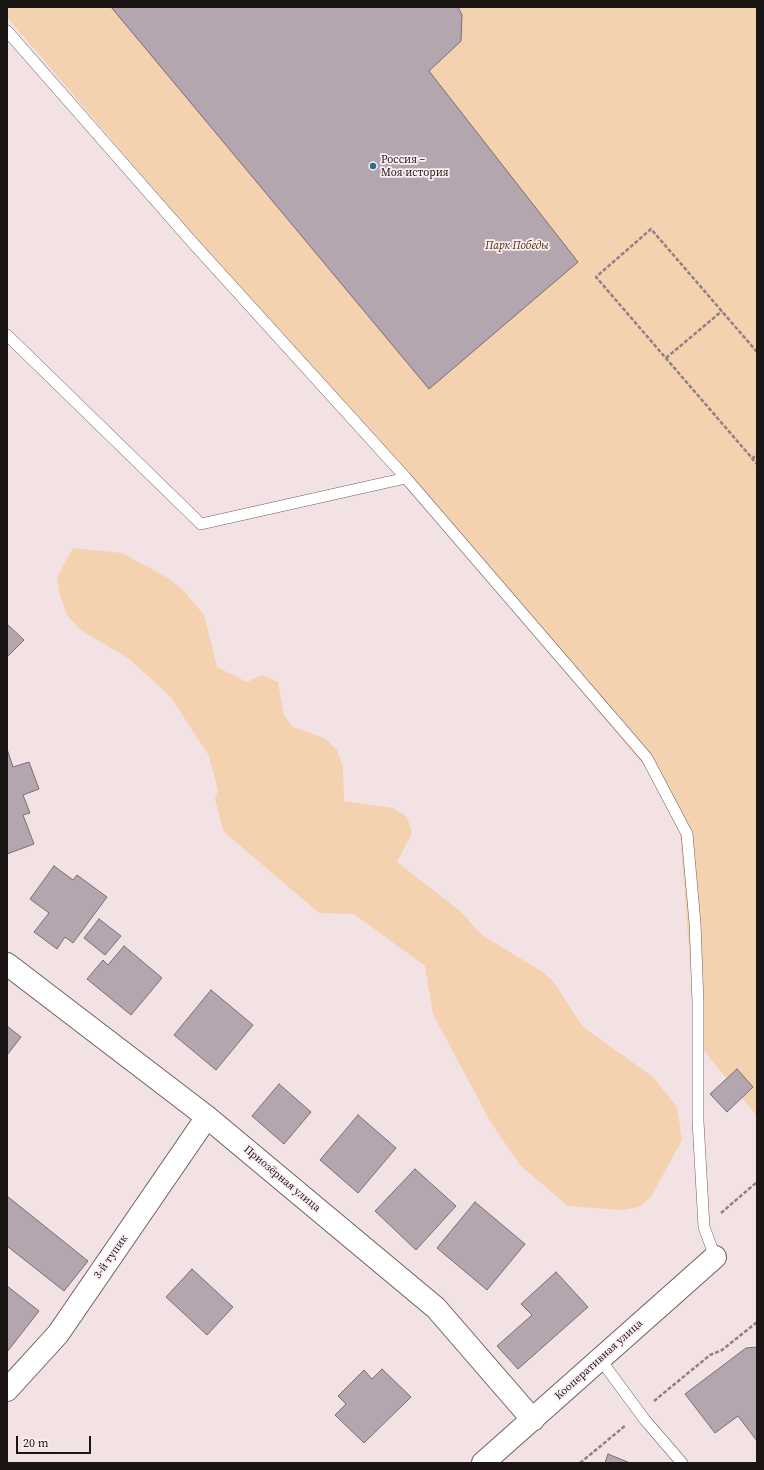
<!DOCTYPE html>
<meta charset="utf-8">
<style>
body{margin:0}
#map{position:relative;width:764px;height:1470px;overflow:hidden;background:#f3e2e4;font-family:"Source Serif 4",serif}
canvas{display:block}
.frame{position:absolute;inset:0;border:8px solid #1b1516;pointer-events:none}
.scale{position:absolute;left:16px;top:1436px;width:75px;height:18px;box-sizing:border-box;border:2px solid #1b1516;border-top:0;padding-left:5px;font-size:12px;line-height:14px;white-space:nowrap;color:#1b1516;-webkit-text-stroke:3px #fef0f2;paint-order:stroke}
</style>
<div id="map">
<canvas width="764" height="1470"></canvas>
<div class="frame"></div>
<div class="scale">20 m</div>
</div>
<script>
const c = document.querySelector('canvas').getContext('2d');
c.lineJoin = 'round';
function paint(path, color) { c.fillStyle = color; c.fill(path, 'evenodd'); }
const poly = rows => new Path2D(rows.map(r => 'M' + r).join(''));
function stroke(path, color, width, dash) { c.strokeStyle = color; c.lineWidth = width; c.lineCap = dash ? 'butt' : 'round'; c.setLineDash(dash || []); c.stroke(path); }
function drawText(font, color, halo, rows, align = 'center') {
  c.font = font + ' "Source Serif 4",serif'; c.lineWidth = 3.5; c.setLineDash([]); c.textBaseline = 'middle'; c.strokeStyle = halo; c.fillStyle = color; for (const [text, x, y, turn = 0] of rows) {
    c.save(); c.translate(x, y); c.rotate((+turn || 0) * Math.PI / 180); c.textAlign = isNaN(turn) ? turn : align; if (halo) c.strokeText(text, 0, 0); c.fillText(text, 0, 0); c.restore();
  }
}
const green = poly([
 [7,7,757,7,757,1116,696,1041,678,805,7,17],
 [73,548,122,553,168,578,182,589,204,615,217,667,247,682,262,675,278,682,284,715,293,727,324,738,337,750,343,767,344,801,393,808,407,817,412,833,397,862,460,911,482,935,541,971,553,981,583,1027,653,1077,677,1107,682,1140,651,1197,639,1207,622,1210,568,1206,521,1166,491,1123,433,1014,425,966,354,914,319,913,224,832,215,799,218,790,209,756,170,696,129,659,81,630,67,615,60,595,57,577]
]);
const building = poly([
 [111,7,458,7,462,15,461,41,429,71,578,262,429,389,111,7],
 [7,624,24,640,7,657,7,624],
 [7,749,13,767,29,762,39,789,23,795,30,813,23,815,34,844,7,854,7,749],
 [54,866,73,880,77,875,107,897,73,943,65,937,57,949,34,932,49,913,30,899,54,866],
 [99,919,121,936,105,955,84,938,99,919],
 [124,946,162,978,131,1015,87,979,103,960,108,965,124,946],
 [211,990,253,1025,216,1070,174,1035,211,990],
 [7,1026,21,1037,7,1055,7,1026],
 [737,1069,753,1087,727,1112,710,1094,737,1069],
 [279,1084,311,1112,284,1144,252,1116,279,1084],
 [358,1115,396,1148,358,1193,320,1160,358,1115],
 [415,1169,456,1206,416,1250,375,1211,415,1169],
 [7,1196,88,1261,64,1291,7,1246,7,1196],
 [475,1202,525,1244,487,1290,437,1248,475,1202],
 [192,1269,233,1307,207,1335,166,1297,192,1269],
 [556,1272,588,1307,518,1369,497,1346,532,1315,521,1304,556,1272],
 [7,1286,39,1311,7,1352,7,1286],
 [757,1347,757,1441,738,1416,715,1433,685,1394,746,1348,757,1347],
 [382,1369,411,1397,364,1443,335,1415,346,1404,338,1396,364,1370,372,1379,382,1369],
 [608,1454,630,1463,605,1463,608,1454]
]);
const path = poly([
 [757,352,651,229,596,277,757,464],
 [666,358,722,311],
 [752,459,757,454],
 [721,1213,757,1182],
 [654,1401,710,1355,722,1350,757,1322],
 [580,1463,626,1425]
]);
const lane = poly([
 [7,31,192,242,406,478,647,758,687,834,695,923,698,1003,698,1121,704,1227,715,1257],
 [7,335,201,524,406,478],
 [600,1359,645,1420,682,1463]
]);
const street = poly([
 [7,964,207,1117,436,1308,533,1420],
 [7,1390,58,1334,207,1117],
 [483,1463,715,1257]
]);
const markers = [
 [373,166,4,"#326e85"]
];
const poiNames = [
 ["Россия –",381,160],
 ["Моя история",381,173]
];
const parkNames = [
 ["Парк Победы",517,246]
];
const streetNames = [
 ["Приозёрная улица",282,1179,40],
 ["3-й тупик",111,1257,-55],
 ["Кооперативная улица",599,1360,-42]
];
paint(green, '#f4d1af');
paint(building, '#b3a6ae');
stroke(building, '#796d74', 1);
stroke(lane, '#6e6062', 12);
stroke(street, '#6e6062', 24);
stroke(path, '#8d8183', 2.5, [4, 2]);
stroke(lane, '#fff', 11);
stroke(street, '#fff', 22);
for (const [x, y, r, color] of markers) { const dot = new Path2D(); dot.arc(x, y, r, 0, 2 * Math.PI); c.fillStyle = color; c.fill(dot); stroke(dot, '#fef0f2', 1.5); }
drawText('11px', '#1b1516', '#fef0f2', poiNames, 'left');
drawText('italic 11px', '#4a2d0a', '#fef0f2', parkNames);
drawText('11px', '#1b1516', '#fef0f2', streetNames);
</script>
